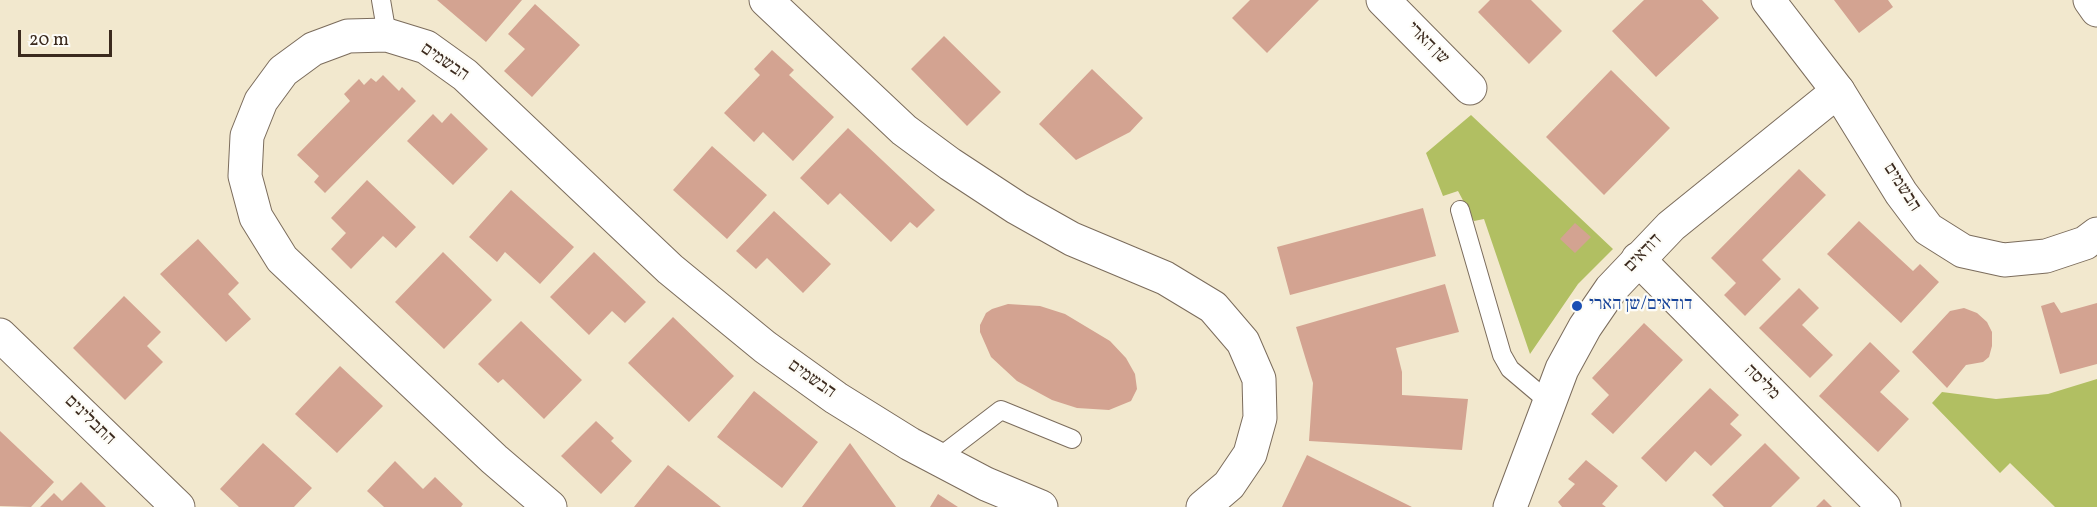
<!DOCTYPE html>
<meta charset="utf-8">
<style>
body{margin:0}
#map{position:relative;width:2097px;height:507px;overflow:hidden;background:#f2e8ce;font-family:Vollkorn,serif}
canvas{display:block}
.scale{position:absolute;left:18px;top:30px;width:94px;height:27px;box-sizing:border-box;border:3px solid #3b2a1e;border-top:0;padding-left:8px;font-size:18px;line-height:21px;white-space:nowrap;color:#3b2a1e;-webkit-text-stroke:4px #fdfcf7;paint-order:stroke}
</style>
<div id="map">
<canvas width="2097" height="507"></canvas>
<div class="scale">20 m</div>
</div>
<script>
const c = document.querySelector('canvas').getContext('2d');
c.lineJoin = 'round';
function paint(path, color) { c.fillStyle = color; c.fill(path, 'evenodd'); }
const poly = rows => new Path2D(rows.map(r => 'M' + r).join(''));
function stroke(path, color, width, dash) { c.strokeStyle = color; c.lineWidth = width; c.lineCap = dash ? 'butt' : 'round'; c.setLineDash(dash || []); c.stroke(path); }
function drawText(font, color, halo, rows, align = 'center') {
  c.font = font + ' Vollkorn,"Frank Ruhl Libre",serif'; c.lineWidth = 4.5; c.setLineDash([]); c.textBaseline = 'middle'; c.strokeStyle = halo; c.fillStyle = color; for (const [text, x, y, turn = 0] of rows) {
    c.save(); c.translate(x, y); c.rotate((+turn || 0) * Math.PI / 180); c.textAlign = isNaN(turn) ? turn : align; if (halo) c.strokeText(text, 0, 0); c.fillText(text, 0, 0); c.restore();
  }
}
const green = poly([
 [1471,115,1613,249,1578,284,1530,354,1484,219,1474,221,1458,191,1443,196,1426,153],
 [2097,379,2097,507,2055,507,2010,463,2000,473,1932,403,1942,392,1996,399,2048,394]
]);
const building = poly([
 [437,0,522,0,486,42],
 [1250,0,1319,0,1267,53,1232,18],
 [1490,0,1531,0,1562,31,1529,64,1478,12],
 [1644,0,1702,0,1719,18,1656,77,1612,31],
 [1834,0,1888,0,1893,7,1859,33],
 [535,4,580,45,532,97,504,71,525,49,508,34],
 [944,36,1001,92,967,126,911,69],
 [772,50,794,70,789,75,834,117,793,161,763,132,754,142,724,113,760,75,754,69],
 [1092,69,1143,118,1130,132,1076,160,1039,124],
 [1611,70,1670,128,1604,195,1546,137],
 [383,75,399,91,402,87,416,101,325,193,314,182,319,176,297,155,350,101,344,94,359,79,364,85,371,78,376,82],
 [451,113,488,149,453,185,407,141,433,114,442,123],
 [848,128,935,210,917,228,910,222,891,242,840,193,828,205,800,178],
 [712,146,767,195,727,239,673,190],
 [1799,169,1826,195,1762,260,1781,279,1745,316,1724,295,1736,283,1711,258],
 [367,180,416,227,396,248,383,236,351,269,331,249,346,233,331,218],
 [511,190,574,247,540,284,505,252,497,262,469,237],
 [1423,208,1436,256,1290,295,1277,247],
 [774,211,831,264,803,293,767,258,756,269,736,251],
 [1859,221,1913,271,1920,264,1939,282,1901,323,1827,254],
 [1575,223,1591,237,1575,253,1560,239],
 [198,239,239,283,228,294,251,319,226,342,160,274],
 [443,252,492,300,444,349,395,302],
 [594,252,646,302,625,323,612,311,589,335,550,297],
 [1445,284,1459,332,1396,348,1402,372,1402,395,1468,399,1462,450,1309,441,1313,383,1296,327],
 [1799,288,1819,308,1802,325,1833,355,1810,378,1759,328],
 [124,296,161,332,147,346,163,362,125,400,73,348],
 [2054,302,2061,313,2097,303,2097,364,2060,374,2041,306],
 [1008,304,1040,306,1065,314,1110,341,1126,358,1135,374,1137,389,1131,401,1109,410,1077,408,1052,400,1017,381,991,357,980,332,980,325,986,313,992,309],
 [1964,308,1977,313,1987,322,1992,332,1992,346,1989,357,1983,362,1966,365,1947,388,1912,352,1950,311],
 [673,317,734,376,689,422,628,363],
 [521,321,582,380,544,419,503,379,498,383,478,364],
 [1644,323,1683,360,1613,434,1591,414,1609,395,1592,378],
 [1870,342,1900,371,1880,392,1909,419,1878,452,1819,396],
 [340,366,383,406,337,453,295,414],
 [1710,388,1739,415,1730,424,1742,435,1711,466,1695,451,1666,482,1641,458],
 [754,391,818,442,782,488,717,437],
 [596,421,614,438,611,441,632,461,601,494,561,456],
 [0,431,54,482,31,507,0,506],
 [263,443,312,488,294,507,239,507,220,489],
 [850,443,896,507,802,507],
 [1765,443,1800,478,1771,507,1724,507,1712,495],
 [1307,455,1412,507,1282,507],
 [1586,460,1618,486,1602,504,1606,507,1562,507,1558,502,1575,484,1568,479],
 [395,461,423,489,435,477,463,504,461,507,384,507,367,491],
 [668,465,721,507,634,507],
 [81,482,106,507,40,507,54,493,62,501],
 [938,494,958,507,930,507],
 [1824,499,1832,507,1816,507]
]);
const service = poly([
 [381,0,387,35],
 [1460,210,1502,355,1510,369,1549,402],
 [937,459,1001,410,1072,439]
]);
const minor = poly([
 [766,0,904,130,950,164,1017,208,1072,239,1165,278,1213,307,1243,342,1259,379,1260,418,1250,454,1229,485,1203,507],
 [1383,0,1470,88],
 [1768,0,1838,91],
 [1638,259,1884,507],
 [550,507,494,459,282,259,256,217,245,176,247,136,261,101,283,71,313,49,348,36,387,35,426,47,465,75,670,269,765,347,836,398,910,444,986,484,1041,507]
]);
const tertiary = poly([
 [2090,0,2097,10],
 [0,335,178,507],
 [1510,507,1562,369,1585,327,1611,289,1671,226,1838,91,1901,193,1928,229,1963,251,2004,260,2046,256,2085,243,2097,234]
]);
const markers = [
 [1577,306,6,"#1a4fb4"]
];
const streetNames = [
 ["שן הארי",1427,44,45],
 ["הבשמים",444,63,34],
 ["הבשמים",1901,188,57],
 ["דודאים",1644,254,-46],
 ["הבשמים",811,380,35],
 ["מליסה",1761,383,45],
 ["התבלינים",89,421,44]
];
const transitNames = [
 ["דודאים/שן הארי",1589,306]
];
paint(green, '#b1bf62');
paint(building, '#d3a391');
stroke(service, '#7b6c5c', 20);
stroke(minor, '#7b6c5c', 35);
stroke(tertiary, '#7b6c5c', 35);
stroke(service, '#fff', 18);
stroke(minor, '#fff', 33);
stroke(tertiary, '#fff', 33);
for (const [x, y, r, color] of markers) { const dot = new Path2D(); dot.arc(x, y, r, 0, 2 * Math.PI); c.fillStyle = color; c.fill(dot); stroke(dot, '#fdfcf7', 2); }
drawText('18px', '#3b2a1e', '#fdfcf7', streetNames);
drawText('18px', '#164399', '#fdfcf7', transitNames, 'left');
</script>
